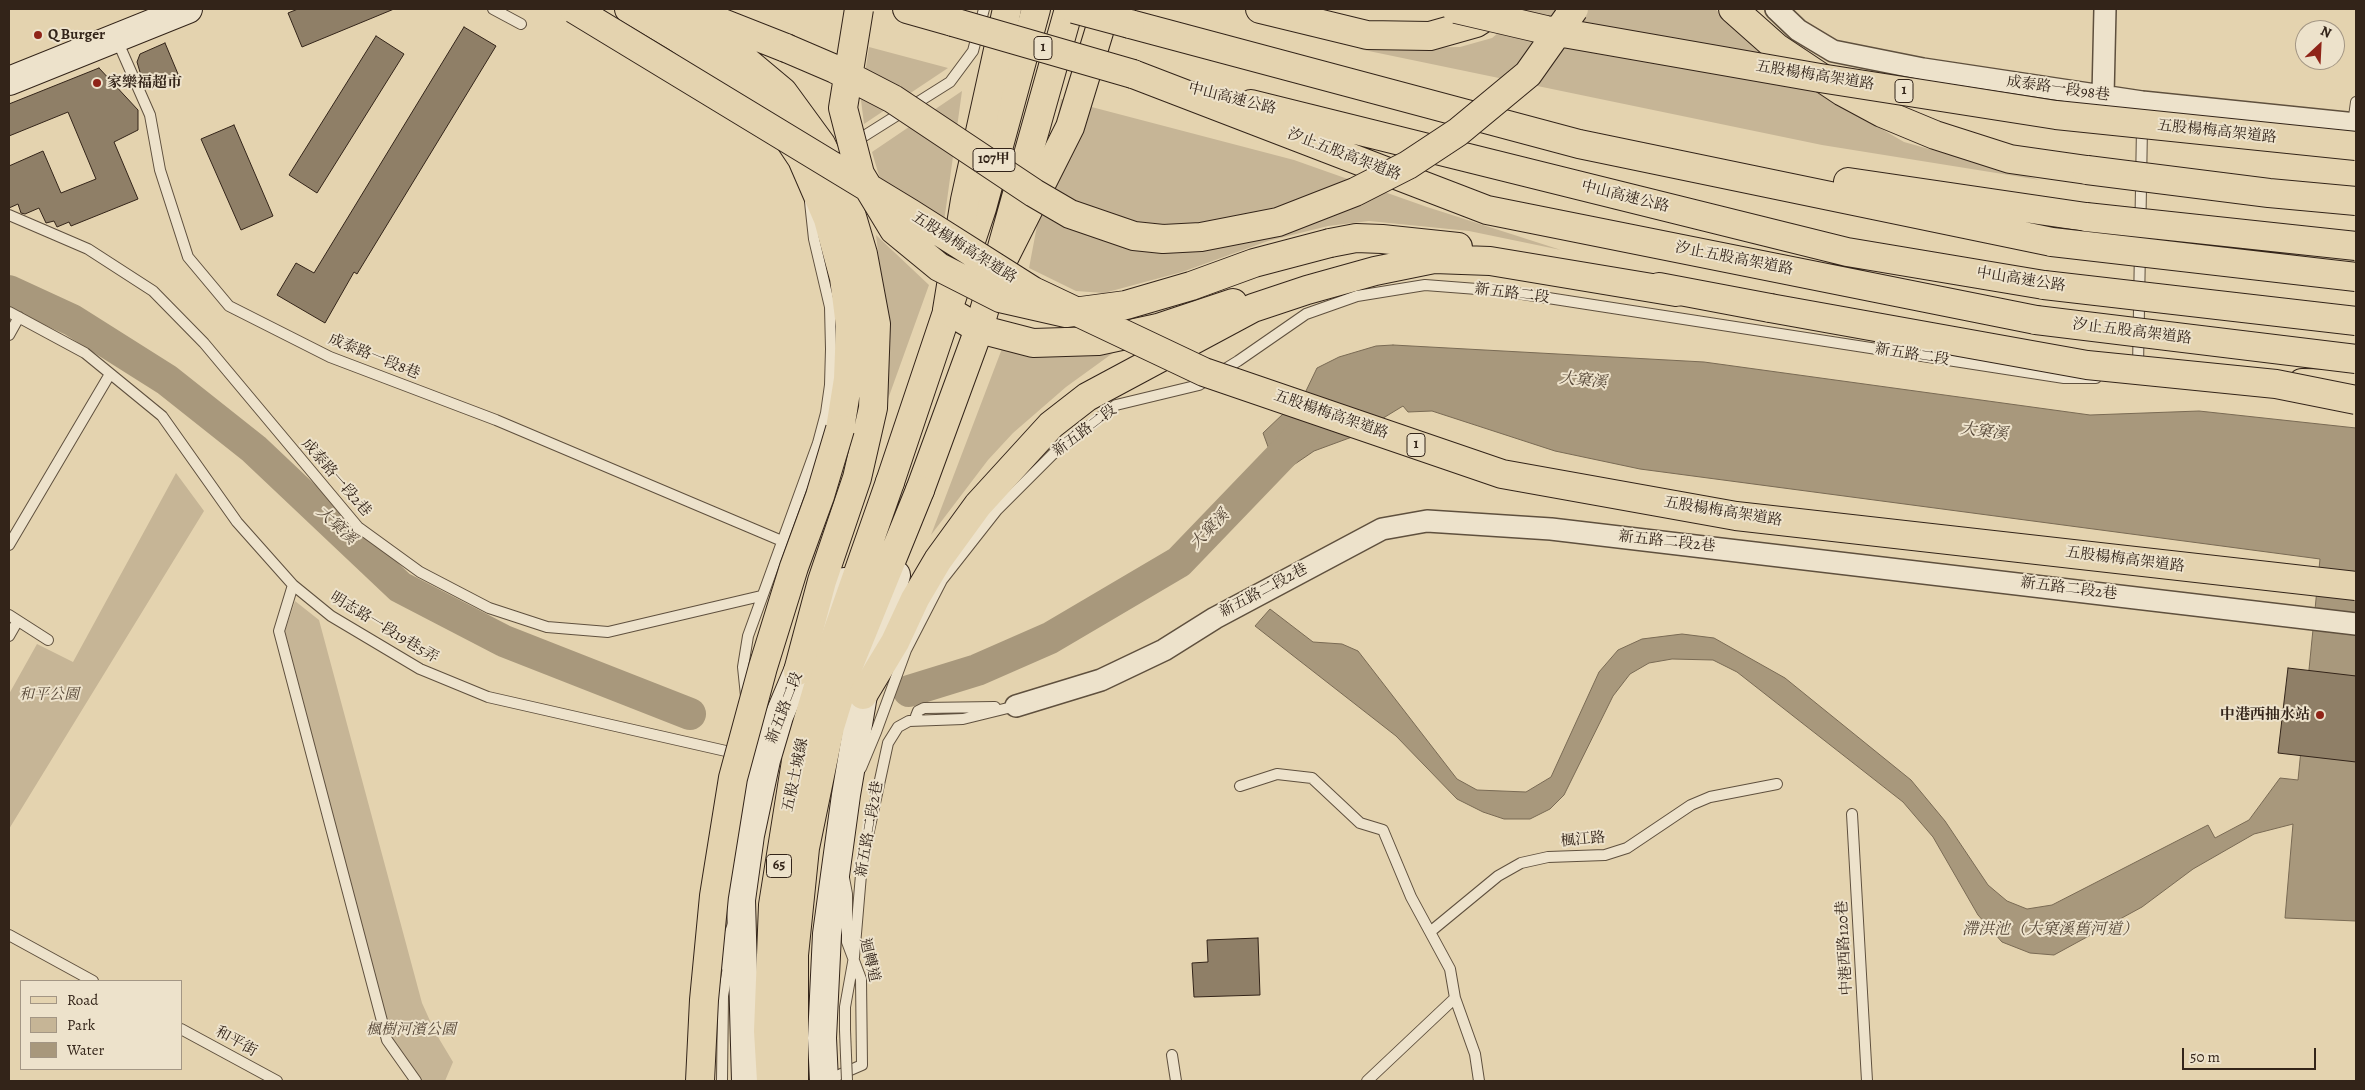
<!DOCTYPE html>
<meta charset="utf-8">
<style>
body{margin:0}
#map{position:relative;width:2365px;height:1090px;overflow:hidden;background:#e4d3af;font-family:Alegreya,serif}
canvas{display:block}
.frame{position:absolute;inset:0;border:10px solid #332419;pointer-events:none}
.legend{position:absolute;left:20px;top:980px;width:162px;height:90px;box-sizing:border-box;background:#ede2cb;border:1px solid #a39684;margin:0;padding:6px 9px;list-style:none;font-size:15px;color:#332419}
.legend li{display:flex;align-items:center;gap:10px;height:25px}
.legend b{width:25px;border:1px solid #a39684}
.north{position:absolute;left:2295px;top:20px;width:50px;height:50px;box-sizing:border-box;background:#ede2cb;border:1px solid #a39684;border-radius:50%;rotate:25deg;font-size:14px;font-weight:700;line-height:20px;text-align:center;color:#332419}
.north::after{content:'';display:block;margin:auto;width:18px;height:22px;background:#8f2418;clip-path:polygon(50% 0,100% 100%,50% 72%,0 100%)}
.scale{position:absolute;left:2182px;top:1048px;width:134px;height:22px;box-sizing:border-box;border:2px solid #332419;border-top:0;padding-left:6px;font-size:15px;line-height:18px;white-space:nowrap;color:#332419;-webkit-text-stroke:4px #ede2cb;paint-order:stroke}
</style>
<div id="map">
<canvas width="2365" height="1090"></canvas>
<div class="frame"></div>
<ul class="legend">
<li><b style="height:6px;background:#e4d3af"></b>Road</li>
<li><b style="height:14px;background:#c6b596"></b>Park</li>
<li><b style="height:14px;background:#a8987c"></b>Water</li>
</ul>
<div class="north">N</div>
<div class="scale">50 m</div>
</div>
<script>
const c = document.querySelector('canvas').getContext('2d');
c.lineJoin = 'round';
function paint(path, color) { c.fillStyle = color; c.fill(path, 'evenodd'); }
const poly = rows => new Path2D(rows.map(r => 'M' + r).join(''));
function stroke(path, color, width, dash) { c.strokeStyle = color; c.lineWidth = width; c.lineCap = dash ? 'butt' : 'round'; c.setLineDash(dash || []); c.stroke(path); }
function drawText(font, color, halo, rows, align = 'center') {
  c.font = font + ' Alegreya,"Noto Serif TC",serif'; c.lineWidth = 4; c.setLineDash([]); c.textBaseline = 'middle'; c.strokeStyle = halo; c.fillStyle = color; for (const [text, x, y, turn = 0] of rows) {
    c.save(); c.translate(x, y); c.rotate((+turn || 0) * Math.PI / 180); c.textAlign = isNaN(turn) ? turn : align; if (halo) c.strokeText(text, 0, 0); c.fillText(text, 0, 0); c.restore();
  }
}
const green = poly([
 [1528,9,1715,9,1806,85,1904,142,2040,180,1822,145,1359,49,1460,47,1492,38],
 [869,47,948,68,864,124,861,100],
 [962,91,944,222,880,179,872,152],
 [1061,99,1294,160,1427,207,1561,250,1469,231,1369,221,1328,226,1268,241,1182,272,1104,293,1076,291,1029,268],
 [876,235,929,285,879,424,885,311],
 [1124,345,1066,387,1013,433,988,460,931,535,1003,346],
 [176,473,204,511,9,829,9,694,37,644,73,662],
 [295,601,319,620,422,1003,435,1032,453,1062,445,1081,420,1081,391,1037,285,631]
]);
const water = poly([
 [1393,345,1704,362,2090,415,2199,411,2356,428,2356,921,2285,918,2293,824,2254,834,2193,869,2142,907,2054,955,2030,953,2002,942,1978,915,1933,837,1903,802,1737,672,1713,660,1672,659,1649,663,1630,674,1613,696,1564,795,1550,809,1530,819,1504,819,1483,812,1457,799,1396,736,1255,626,1270,609,1313,642,1342,644,1358,651,1457,779,1477,790,1526,792,1551,777,1599,672,1618,650,1642,639,1682,634,1714,638,1785,678,1911,780,1945,821,1988,885,2007,901,2027,909,2052,905,2208,825,2215,838,2249,820,2280,778,2298,780,2320,559,1640,469,1555,451,1432,411,1408,412,1403,406,1352,437,1314,451,1292,466,1274,463,1263,433,1305,393,1317,368,1339,357,1376,346,1393,345]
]);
const river = poly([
 [9,291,72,320,167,380,254,449,400,587,504,641,690,714],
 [909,691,977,670,1050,638,1179,562,1305,431]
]);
const building = poly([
 [298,9,394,9,302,47,288,13,298,9],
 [464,27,496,46,357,274,354,272,325,323,277,295,296,263,314,273,464,27],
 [376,36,404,54,317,193,289,175,376,36],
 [165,43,178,74,157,82,156,78,143,82,137,62,140,54,165,43],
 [99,68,138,110,138,130,114,142,138,199,71,226,69,222,57,227,54,221,46,223,39,208,25,214,21,213,18,204,9,208,9,166,43,151,61,193,96,179,68,112,9,136,9,104,99,68],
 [234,125,273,216,241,230,201,139,234,125],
 [2288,668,2356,676,2356,762,2278,753,2288,668],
 [1258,938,1260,995,1194,997,1192,963,1208,962,1207,940,1258,938]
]);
const service = poly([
 [493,9,521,24],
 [117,40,150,115,160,170,188,257,229,306,330,357,496,420,782,541],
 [2353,124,2356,102],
 [853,143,950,82,973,51,984,9],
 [9,215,88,249,153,291,204,343,358,527,420,572,489,608,547,627,608,632,761,596],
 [9,312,85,353,162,416,237,522,293,585,331,616,420,669,488,697,739,754],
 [9,335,19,317],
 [2138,368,2142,126],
 [9,545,110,374],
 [293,585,279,631,387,1040,416,1081],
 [9,615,48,640],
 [9,636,17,622],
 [746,696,743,667,748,636,818,443,826,413,830,385,831,349,830,307,814,239,810,202],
 [920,720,916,716,918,711,924,708,995,707],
 [861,768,876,732,906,650,942,580,997,510,1053,454,1116,405,1199,385,1238,361,1306,314,1357,296,1425,285,1503,291,2064,378,2096,378],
 [1240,786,1277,774,1312,778,1360,823,1383,830,1411,897,1450,969,1455,998,1475,1054,1479,1081],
 [1852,814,1867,1081],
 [1430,932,1498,876,1521,863,1548,857,1605,855,1627,848,1691,805,1710,797,1777,784],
 [9,935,93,981],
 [718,967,733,924],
 [181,1029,277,1081],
 [845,1030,845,1007,854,957,862,863,888,743,898,727,909,721,963,719,1016,706],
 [1172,1055,1176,1081],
 [722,1081,723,996,731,950],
 [825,1081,862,1065,861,979,847,942,847,894,844,878],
 [1367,1081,1455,998]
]);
const minor = poly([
 [1776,9,1798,30,1833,51,1923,69,2142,102,2356,124],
 [2105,9,2103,96,2111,106],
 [1016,706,1101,680,1164,650,1215,618,1382,529,1427,521,1551,529,2356,624]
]);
const secondary = poly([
 [9,81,188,9],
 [746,1081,741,900,750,835,766,760,779,716,798,671,827,619,844,582],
 [824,1081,822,1038,827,934,846,795,863,695,896,575]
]);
const primary = poly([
 [890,482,982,208,1036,9],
 [920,490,979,329,1069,9]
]);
const trunk = poly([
 [771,1081,768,1031,773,905,796,761,817,690,890,482],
 [794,1081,794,955,805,848,830,727,849,665,920,490]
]);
const motorway = poly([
 [629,9,676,37,729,73,770,111,802,159,828,219,844,278,850,326,848,379,840,429],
 [652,9,686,25,740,56,783,92,821,144,845,193,863,254,876,324,873,408,857,478,822,581,798,671],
 [687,9,786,48],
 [907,9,953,22],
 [1007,9,965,200,947,310,979,329,1033,343,1098,341,1158,328,1233,303],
 [1260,9,1367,35,1430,36,1476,23,1498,9],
 [1733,9,1777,48,1843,92,1882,113,1935,135,2010,159,2087,170],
 [1130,24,1579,144,2052,242],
 [1133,74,1487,210,2036,320],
 [1251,104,1847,252,2044,285],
 [1848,182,2086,217],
 [1330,243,1356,238,1382,239,1458,247],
 [996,274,1070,127,1106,9],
 [1659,287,1770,308],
 [2302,383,2356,384],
 [863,695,895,642,915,599,938,560,978,505,1051,425,1087,397,1253,308,1307,290,1375,271,1434,259,1490,261,1676,292]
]);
const serviceBridge = poly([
 [845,1030,847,1081]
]);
const motorwayBridge = poly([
 [574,9,910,213,1033,291,1204,372,1502,474,1736,516,2356,586],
 [859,9,843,108,860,174,894,230,939,267,1000,298,1066,313,1126,305,1191,286,1254,263,1330,243],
 [1074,9,1130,24],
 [1456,9,1546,30,1820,78,2056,115,2356,146],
 [953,22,1133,74],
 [786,48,835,69,893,99,1034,193,1070,214,1134,236,1163,239,1201,237,1278,222,1355,192,1408,165,1458,132,1528,74,1574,9],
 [2087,170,2269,193,2356,201],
 [2086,217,2356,246],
 [2052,242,2356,277],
 [2044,285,2356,321],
 [1770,308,2087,365,2276,384,2356,400],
 [2036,320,2356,359],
 [700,1081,704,1000,714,896,733,778,763,667,794,567,820,496,840,429]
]);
const markers = [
 [38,35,5,"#8f2418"],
 [97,83,5,"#8f2418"],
 [2320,715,5,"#8f2418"]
];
const shields = [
 [1043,48,18],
 [1904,91,18],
 [994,160,42],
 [1416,445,18],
 [779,866,25]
];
const shieldNames = [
 ["1",1043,48],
 ["1",1904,91],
 ["107甲",994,160],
 ["1",1416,445],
 ["65",779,866]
];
const poiNames = [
 ["Q Burger",48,35],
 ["家樂福超市",107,83],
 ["中港西抽水站",2310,715,"right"]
];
const streetNames = [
 ["五股楊梅高架道路",1815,76,9],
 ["成泰路一段98巷",2058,89,8],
 ["中山高速公路",1232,99,14],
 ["五股楊梅高架道路",2217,132,6],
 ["汐止五股高架道路",1344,155,21],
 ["中山高速公路",1625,197,14],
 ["五股楊梅高架道路",964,248,32],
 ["汐止五股高架道路",1734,259,11],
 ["中山高速公路",2021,280,9],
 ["新五路二段",1512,294,7],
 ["汐止五股高架道路",2132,332,7],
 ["新五路二段",1912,355,9],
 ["成泰路一段8巷",374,357,22],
 ["五股楊梅高架道路",1331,415,19],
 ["新五路二段",1085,431,-37],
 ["成泰路一段2巷",336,478,49],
 ["五股楊梅高架道路",1723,512,9],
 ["新五路二段2巷",1667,542,6],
 ["五股楊梅高架道路",2125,560,7],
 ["新五路二段2巷",2069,589,7],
 ["新五路二段2巷",1264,591,-28],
 ["明志路一段19巷5弄",384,628,31],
 ["新五路二段",785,708,-69],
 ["五股土城線",796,775,-78],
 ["新五路二段2巷",870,829,-80],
 ["楓江路",1583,840,-5],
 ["中港西路120巷",1845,948,-93],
 ["迴轉道",869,960,77],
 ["和平街",236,1042,29]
];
const parkNames = [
 ["和平公園",49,695],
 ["楓樹河濱公園",411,1030]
];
const waterNames = [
 ["大窠溪",1583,381,6],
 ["大窠溪",1984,432,7],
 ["大窠溪",336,526,43],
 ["大窠溪",1210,530,-46],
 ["滯洪池（大窠溪舊河道）",2050,930]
];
paint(green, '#c6b596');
paint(water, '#a8987c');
stroke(water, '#796a54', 1);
stroke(river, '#a8987c', 32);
paint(building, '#8f7f67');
stroke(building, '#332419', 1);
stroke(service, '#5f503e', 12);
stroke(minor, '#5f503e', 24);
stroke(secondary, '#332419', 30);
stroke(primary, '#332419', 30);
stroke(trunk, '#332419', 30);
stroke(motorway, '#332419', 30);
stroke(service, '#ede2cb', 10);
stroke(minor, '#ede2cb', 21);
stroke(secondary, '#ede2cb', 28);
stroke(primary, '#e4d3af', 28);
stroke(trunk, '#e4d3af', 28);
stroke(motorway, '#e4d3af', 28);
stroke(serviceBridge, '#5f503e', 12, []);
stroke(motorwayBridge, '#332419', 30, []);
stroke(serviceBridge, '#ede2cb', 10);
stroke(motorwayBridge, '#e4d3af', 28);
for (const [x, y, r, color] of markers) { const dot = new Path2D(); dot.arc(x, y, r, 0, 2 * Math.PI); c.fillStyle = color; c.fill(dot); stroke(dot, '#ede2cb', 2); }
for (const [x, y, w] of shields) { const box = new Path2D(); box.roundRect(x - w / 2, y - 11.5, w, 23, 4); c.fillStyle = '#ede2cb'; c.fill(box); stroke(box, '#332419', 1); }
drawText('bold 14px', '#332419', null, shieldNames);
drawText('bold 15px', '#332419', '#ede2cb', poiNames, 'left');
drawText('15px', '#332419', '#ede2cb', streetNames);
drawText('italic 15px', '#584838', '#ede2cb', parkNames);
drawText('italic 16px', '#564737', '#ede2cb', waterNames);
</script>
